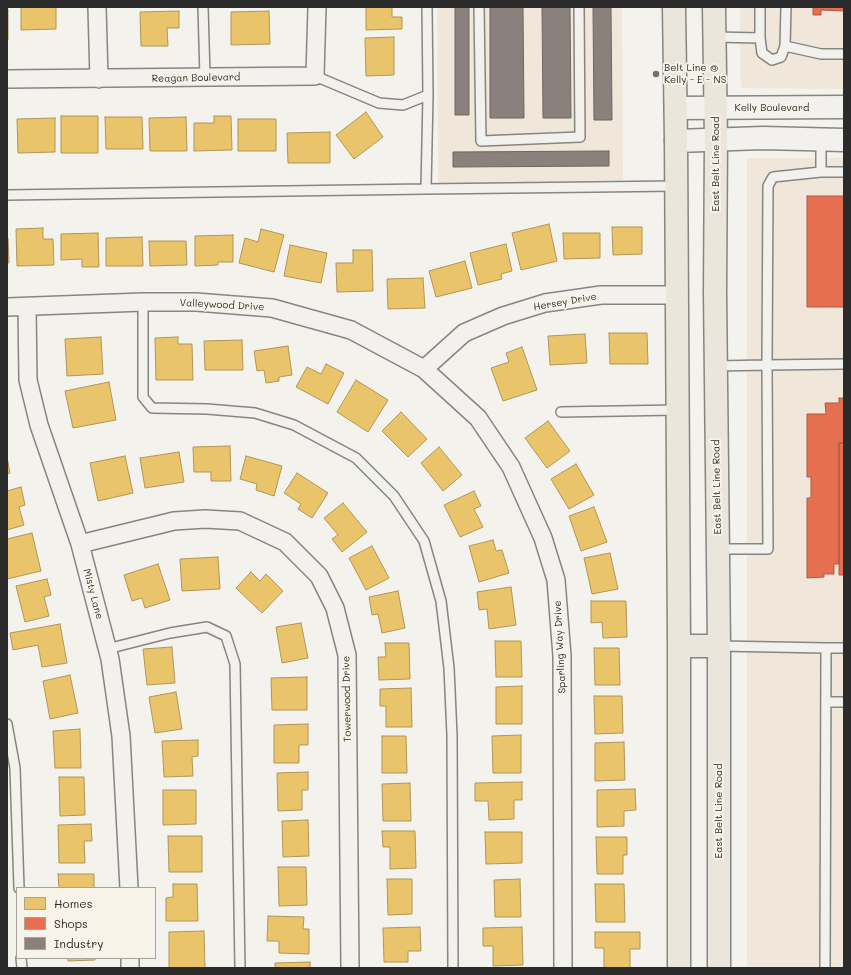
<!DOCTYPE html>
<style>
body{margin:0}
#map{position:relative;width:851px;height:975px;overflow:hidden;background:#f4f2ec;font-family:Mali,sans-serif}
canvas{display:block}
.frame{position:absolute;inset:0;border:8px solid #2b2b2b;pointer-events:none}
.legend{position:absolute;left:16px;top:887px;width:140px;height:72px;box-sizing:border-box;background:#f7f3e8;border:1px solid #a5a39c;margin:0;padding:5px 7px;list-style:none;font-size:12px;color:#2b2b2b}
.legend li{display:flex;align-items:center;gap:8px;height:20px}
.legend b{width:20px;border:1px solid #a5a39c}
</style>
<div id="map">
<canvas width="851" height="975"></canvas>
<div class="frame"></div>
<ul class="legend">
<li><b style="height:11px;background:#e9c46a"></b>Homes</li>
<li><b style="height:11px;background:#e76f51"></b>Shops</li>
<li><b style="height:11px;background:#8a817c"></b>Industry</li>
</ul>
</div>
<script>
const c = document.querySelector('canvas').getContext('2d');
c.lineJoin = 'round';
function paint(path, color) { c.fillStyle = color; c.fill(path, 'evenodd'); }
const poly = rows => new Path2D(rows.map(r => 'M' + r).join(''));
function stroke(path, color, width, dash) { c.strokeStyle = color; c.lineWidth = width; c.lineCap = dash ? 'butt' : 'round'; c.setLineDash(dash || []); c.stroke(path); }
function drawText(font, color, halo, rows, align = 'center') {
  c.font = font + ' Mali,sans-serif'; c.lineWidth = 4; c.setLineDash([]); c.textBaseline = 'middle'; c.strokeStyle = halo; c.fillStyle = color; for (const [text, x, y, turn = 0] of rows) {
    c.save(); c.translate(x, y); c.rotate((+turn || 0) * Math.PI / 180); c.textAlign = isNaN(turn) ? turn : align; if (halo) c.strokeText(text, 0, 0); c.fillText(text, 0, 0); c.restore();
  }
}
const built = poly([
 [437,7,622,7,623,180,438,184],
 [740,7,844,7,844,89,741,88],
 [747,158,844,158,844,968,747,968]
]);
const homes = poly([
 [21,7,56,7,56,29,21,30,21,7],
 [366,7,392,7,392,17,402,17,402,29,366,30,366,7],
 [7,9,8,9,8,40,7,41,7,9],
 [179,11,179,28,167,28,168,46,141,46,140,12,179,11],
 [269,11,270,44,231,45,231,12,269,11],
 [394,37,394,75,366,76,365,38,394,37],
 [366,112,383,137,354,159,336,135,366,112],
 [61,116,98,116,98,153,61,153,61,116],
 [214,116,231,116,232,150,194,151,194,123,214,123,214,116],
 [105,117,142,117,143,149,106,149,105,117],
 [186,117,187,151,150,151,149,118,186,117],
 [55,118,55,152,18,153,17,119,55,118],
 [238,119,276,119,276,151,238,151,238,119],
 [330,132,330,163,288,163,287,133,330,132],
 [549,224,557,261,521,270,512,233,549,224],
 [612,227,642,227,642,254,613,255,612,227],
 [43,228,43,239,53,239,54,265,17,266,16,229,43,228],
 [261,229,284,235,274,272,239,263,245,238,258,242,261,229],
 [98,233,99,267,82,267,82,259,61,260,61,234,98,233],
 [563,233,600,233,600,258,564,259,563,233],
 [233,235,233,262,218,262,218,265,195,266,195,236,233,235],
 [142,237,143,266,106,266,106,238,142,237],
 [7,238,8,238,9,263,7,263,7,238],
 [149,241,186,241,187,265,150,266,149,241],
 [506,244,512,271,501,274,502,279,478,285,470,253,506,244],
 [290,245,327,253,321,283,284,276,290,245],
 [353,250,372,250,373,291,337,292,336,263,353,263,353,250],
 [465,261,472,288,436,297,429,271,465,261],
 [423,278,425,308,388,309,387,279,423,278],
 [609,333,647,333,648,364,610,364,609,333],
 [585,334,587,363,550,365,548,336,585,334],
 [101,337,103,374,67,376,65,339,101,337],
 [178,337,178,344,192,344,193,380,156,380,155,338,178,337],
 [242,340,243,370,205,370,204,341,242,340],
 [288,346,292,375,279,377,279,381,266,383,264,370,257,371,254,351,288,346],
 [522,347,537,390,503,401,491,368,509,362,506,353,522,347],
 [326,364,344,373,328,404,296,387,307,367,321,374,326,364],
 [356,380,388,400,368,432,337,412,356,380],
 [109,382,116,420,73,428,65,391,109,382],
 [401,412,427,439,408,457,382,431,401,412],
 [548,421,570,451,547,468,525,438,548,421],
 [230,446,231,481,211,481,211,472,194,472,193,447,230,446],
 [439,447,462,475,443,491,421,463,439,447],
 [179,452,184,482,145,488,140,458,179,452],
 [125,456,133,493,98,501,90,463,125,456],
 [246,456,282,466,274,496,256,490,257,484,240,479,246,456],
 [7,457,10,473,7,474,7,457],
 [576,464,594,495,569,509,551,479,576,464],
 [297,473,328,493,312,518,298,509,301,504,284,493,297,473],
 [21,487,25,505,19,507,24,525,7,530,7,491,21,487],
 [474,491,481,506,474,509,483,527,460,537,444,505,474,491],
 [343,503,367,532,342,552,332,539,338,535,324,518,343,503],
 [594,507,607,542,581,551,569,516,594,507],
 [32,533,41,571,7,579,7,539,32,533],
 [493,540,496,551,502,550,509,573,479,582,469,546,493,540],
 [372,546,389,578,366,590,349,558,372,546],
 [610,553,618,589,592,594,584,558,610,553],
 [218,557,220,589,182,591,180,559,218,557],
 [158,564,170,600,145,608,142,598,132,601,124,575,158,564],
 [251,572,260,581,266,574,283,591,262,613,236,588,251,572],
 [47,579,51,595,44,597,49,616,25,622,16,586,47,579],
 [511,587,516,625,489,629,487,609,479,610,477,592,511,587],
 [398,591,405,628,382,633,378,614,372,615,369,597,398,591],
 [591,601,626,601,627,637,603,638,602,622,591,623,591,601],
 [301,623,308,658,282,663,276,627,301,623],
 [60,624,67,663,42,667,38,645,13,650,10,633,60,624],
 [495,641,521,641,522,677,496,677,495,641],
 [385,643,409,643,410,679,379,680,378,657,386,657,385,643],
 [172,647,175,683,147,685,143,649,172,647],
 [594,648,619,648,620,685,595,685,594,648],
 [70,675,78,713,50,719,43,681,70,675],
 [307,677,307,710,272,710,271,678,307,677],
 [522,686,522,724,496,724,496,687,522,686],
 [411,688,412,727,386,727,386,706,380,706,380,689,411,688],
 [176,692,182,729,155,733,149,697,176,692],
 [594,696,622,696,623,733,595,734,594,696],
 [308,724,308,745,299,745,299,763,274,763,274,725,308,724],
 [80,729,81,768,55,768,53,731,80,729],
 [521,735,521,773,493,773,492,736,521,735],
 [382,736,406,736,407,773,382,773,382,736],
 [198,740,198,756,192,757,193,776,164,777,162,741,198,740],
 [624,742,625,780,595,781,595,743,624,742],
 [308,772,308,790,302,790,302,810,278,811,277,773,308,772],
 [59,777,84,777,85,815,60,816,59,777],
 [522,782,522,800,514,800,514,819,489,820,488,801,475,801,475,783,522,782],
 [410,783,411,821,383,821,382,784,410,783],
 [635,789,636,810,624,811,624,826,597,827,597,790,635,789],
 [163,790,196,790,196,824,163,825,163,790],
 [308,820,309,856,283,857,282,821,308,820],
 [91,824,92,841,84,841,85,863,59,863,58,825,91,824],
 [382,831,415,831,416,868,390,869,390,847,383,847,382,831],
 [485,832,522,832,522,863,486,864,485,832],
 [168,836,202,836,202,872,169,872,168,836],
 [596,837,627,837,627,855,623,855,623,874,597,874,596,837],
 [278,867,306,867,307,905,279,906,278,867],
 [58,874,94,874,94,888,59,888,58,874],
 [387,879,412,879,412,914,388,915,387,879],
 [520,879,521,917,495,917,494,880,520,879],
 [173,884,197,884,198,921,166,921,166,898,173,897,173,884],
 [595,884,624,884,625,922,596,922,595,884],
 [268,916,304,917,303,929,309,929,309,954,279,953,279,941,267,941,268,916],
 [420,927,421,951,408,951,408,962,384,962,383,928,420,927],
 [522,927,523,965,493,966,493,946,483,946,483,928,522,927],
 [204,931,205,968,169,968,169,932,204,931],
 [595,932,640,932,640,949,630,949,630,968,604,968,604,948,595,948,595,932],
 [68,958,95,958,95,960,68,961,68,958],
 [310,962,310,968,275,968,275,963,310,962]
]);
const shops = poly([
 [813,7,844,7,844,11,821,10,821,15,813,15,813,7],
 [807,196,844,196,844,307,807,307,807,196],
 [839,398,844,398,844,443,839,443,839,564,834,564,834,574,824,574,824,577,807,578,807,498,811,498,811,477,807,477,807,414,826,414,825,403,839,403,839,398],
 [839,443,844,443,844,575,839,575,839,443]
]);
const industry = poly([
 [455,7,469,7,469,115,455,115,455,7],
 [490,7,523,7,524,118,490,118,490,7],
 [542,7,570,7,571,118,543,118,542,7],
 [593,7,611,7,612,120,594,120,593,7],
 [609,151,609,166,453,167,453,152,609,151]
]);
const service = poly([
 [203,7,205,77],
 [479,7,481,141,580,137,579,7],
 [760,7,760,38,762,53,772,60,781,57,785,46,786,7],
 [714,37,760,38],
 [785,46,821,54,844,54],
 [315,76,379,103,403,105,428,95,427,7],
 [428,95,426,189,676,186],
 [821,140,821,172],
 [7,195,426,189],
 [143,302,143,397,152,408,207,409,255,413,294,425,356,458,394,496,424,541,441,601,449,668,452,735,453,968],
 [716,366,767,365,768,186,773,177,821,172,844,172],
 [561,412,677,410],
 [718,549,768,549,767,365,844,364],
 [719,646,826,648,825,968],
 [826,648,844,648],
 [107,649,170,633,207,627,226,636,235,664,240,968],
 [827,702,844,702],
 [7,724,15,768,19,888],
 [21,958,22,968]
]);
const minor = poly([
 [97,7,99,79],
 [7,79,315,76,317,7],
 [7,307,143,302,196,302,272,308,351,330,424,369,478,418,511,467,543,538,556,580,562,656,563,968],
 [27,307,28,380,39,425,80,544,110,659,121,736,129,888],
 [424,369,464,333,503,316,545,303,601,295,676,295],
 [80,544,174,521,205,519,240,521,285,542,319,576,335,608,347,655,350,968],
 [130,968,130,958]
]);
const tertiary = poly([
 [676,108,844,107],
 [676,141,763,138,844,140]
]);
const primary = poly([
 [674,7,676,141,679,646,679,968],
 [714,7,716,140,715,292,719,646,719,968],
 [679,646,719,646]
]);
const markers = [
 [656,74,4,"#71716f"]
];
const poiNames = [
 ["Belt Line @",664,68],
 ["Kelly - E - NS",664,80]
];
const streetNames = [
 ["Reagan Boulevard",196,78,-1],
 ["Kelly Boulevard",772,108],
 ["East Belt Line Road",716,164,-90],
 ["Hersey Drive",565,302,-10],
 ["Valleywood Drive",222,305,3],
 ["East Belt Line Road",717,487,-91],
 ["Misty Lane",93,594,75],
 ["Sparling Way Drive",560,647,-93],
 ["Towerwood Drive",347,699,-91],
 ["East Belt Line Road",719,811,-90]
];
paint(built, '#f0e6da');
paint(homes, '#e9c46a');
stroke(homes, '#b09657', 1);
paint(shops, '#e76f51');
stroke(shops, '#af5b46', 1);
paint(industry, '#8a817c');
stroke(industry, '#6e6764', 1);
stroke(service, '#858582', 12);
stroke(minor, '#858582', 20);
stroke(tertiary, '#858582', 25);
stroke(primary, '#858582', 25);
stroke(service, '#f2f1ed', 9);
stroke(minor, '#f2f1ed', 17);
stroke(tertiary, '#f2f1ed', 22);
stroke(primary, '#ebe6db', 22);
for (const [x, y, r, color] of markers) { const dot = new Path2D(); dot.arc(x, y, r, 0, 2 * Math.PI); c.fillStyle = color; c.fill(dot); stroke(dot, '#f7f3e8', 1.5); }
drawText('10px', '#2b2b2b', '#f7f3e8', poiNames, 'left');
drawText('10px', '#2b2b2b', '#f7f3e8', streetNames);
</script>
